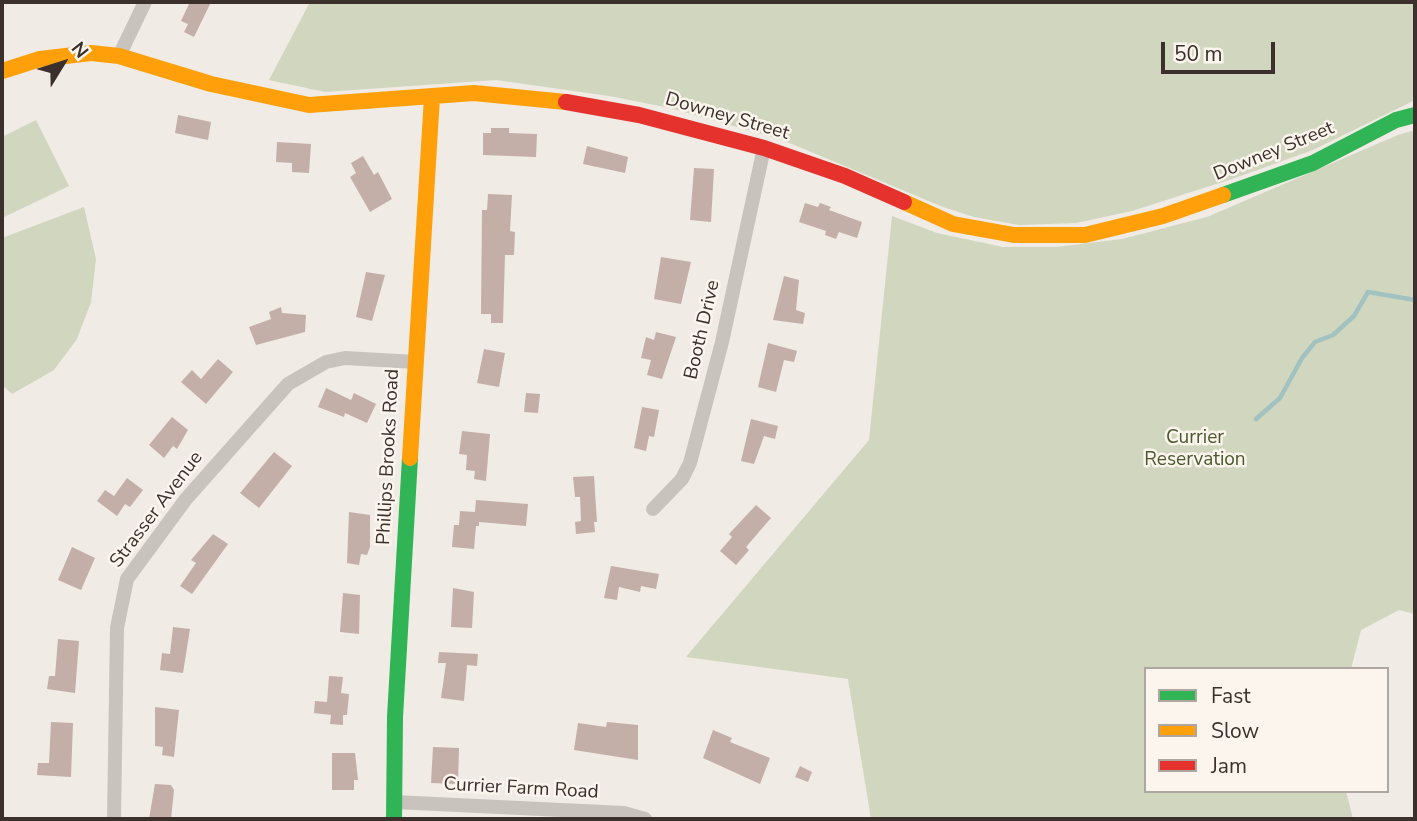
<!DOCTYPE html>
<style>
body{margin:0}
#map{position:relative;width:1417px;height:821px;overflow:hidden;background:#f0ebe5;font-family:"Nunito Sans",sans-serif}
canvas{display:block}
.frame{position:absolute;inset:0;border:4px solid #3b302b;pointer-events:none}
.legend{position:absolute;left:1144px;top:667px;width:245px;height:126px;box-sizing:border-box;background:#fbf5ee;border:2px solid #aea6a0;margin:0;padding:9px 12px;list-style:none;font-size:21px;color:#3b302b}
.legend li{display:flex;align-items:center;gap:14px;height:35px}
.legend b{width:35px;border:2px solid #aea6a0}
.north{position:absolute;left:28px;top:28px;width:70px;height:70px;-webkit-text-stroke:5px #fbf5ee;paint-order:stroke;rotate:52deg;font-size:19px;font-weight:700;line-height:28px;text-align:center;color:#3b302b}
.north::after{content:'';display:block;margin:auto;width:24px;height:32px;background:#3b302b;clip-path:polygon(50% 0,100% 100%,50% 72%,0 100%)}
.scale{position:absolute;left:1161px;top:42px;width:114px;height:32px;box-sizing:border-box;border:4px solid #3b302b;border-top:0;padding-left:9px;font-size:21px;line-height:24px;white-space:nowrap;color:#3b302b;-webkit-text-stroke:5px #fbf5ee;paint-order:stroke}
</style>
<div id="map">
<canvas width="1417" height="821"></canvas>
<div class="frame"></div>
<ul class="legend">
<li><b style="height:9px;background:#30b455"></b>Fast</li>
<li><b style="height:9px;background:#ff9f0a"></b>Slow</li>
<li><b style="height:9px;background:#e5322d"></b>Jam</li>
</ul>
<div class="north">N</div>
<div class="scale">50 m</div>
</div>
<script>
const c = document.querySelector('canvas').getContext('2d');
c.lineJoin = 'round';
function paint(path, color) { c.fillStyle = color; c.fill(path, 'evenodd'); }
const poly = rows => new Path2D(rows.map(r => 'M' + r).join(''));
function stroke(path, color, width, dash) { c.strokeStyle = color; c.lineWidth = width; c.lineCap = dash ? 'butt' : 'round'; c.setLineDash(dash || []); c.stroke(path); }
function drawText(font, color, halo, rows, align = 'center') {
  c.font = font + ' "Nunito Sans",sans-serif'; c.lineWidth = 5; c.setLineDash([]); c.textBaseline = 'middle'; c.strokeStyle = halo; c.fillStyle = color; for (const [text, x, y, turn = 0] of rows) {
    c.save(); c.translate(x, y); c.rotate((+turn || 0) * Math.PI / 180); c.textAlign = isNaN(turn) ? turn : align; if (halo) c.strokeText(text, 0, 0); c.fillText(text, 0, 0); c.restore();
  }
}
const green = poly([
 [310,2,1415,2,1415,100,1313,150,1235,178,1132,211,1076,223,1019,225,974,217,943,207,780,139,670,108,609,96,496,80,325,92,269,80],
 [36,120,69,186,2,218,2,137],
 [1415,130,1415,614,1399,610,1361,630,1351,669,1146,669,1146,791,1346,791,1353,819,871,819,848,679,686,657,869,440,892,216,937,233,1003,247,1056,247,1122,239,1207,217,1398,135],
 [84,207,96,259,91,302,77,339,54,370,12,394,2,385,2,238]
]);
const stream = poly([
 [1256,419,1280,398,1302,358,1315,342,1333,335,1354,316,1368,292,1415,300]
]);
const building = poly([
 [190,2,211,2,194,37,184,32,188,24,181,21],
 [178,115,211,122,208,140,175,133],
 [491,128,509,128,509,133,537,134,536,157,483,155,483,133,491,133],
 [277,142,311,144,309,173,292,172,292,163,276,162],
 [587,146,628,157,625,173,583,164],
 [363,156,374,175,378,172,392,199,370,212,350,177,356,173,351,163],
 [694,168,714,169,711,222,690,220],
 [488,194,512,195,510,231,515,232,514,255,505,255,503,323,491,323,491,314,481,314,482,210,487,210],
 [805,203,818,207,820,203,831,207,829,210,862,222,857,238,839,232,836,239,825,235,826,231,799,222],
 [661,257,691,262,681,304,654,299],
 [366,272,385,275,372,321,356,317],
 [784,276,799,280,796,310,805,313,803,324,773,320],
 [281,307,282,313,306,315,305,332,256,345,249,327,271,319,269,312],
 [656,332,676,337,662,379,647,375,651,360,641,358,646,337,654,340],
 [768,343,797,351,794,362,784,360,776,392,758,387],
 [484,349,505,353,499,387,477,383],
 [218,359,233,372,206,404,181,382,192,370,201,379],
 [326,388,351,400,354,393,376,404,367,423,345,413,344,417,318,407],
 [526,393,540,394,538,413,524,412],
 [642,407,659,410,654,437,649,436,646,451,634,448],
 [172,417,188,430,177,449,173,446,164,458,149,445],
 [751,419,778,426,775,439,764,436,754,464,741,461],
 [462,431,490,434,486,481,474,479,475,471,466,470,467,455,459,454],
 [274,452,292,466,259,508,240,493],
 [594,476,597,522,594,522,595,532,576,534,575,522,581,521,580,497,575,497,573,477],
 [127,478,143,490,130,507,125,504,117,516,97,501,105,490,114,496],
 [476,500,528,504,526,526,479,522,479,526,476,526,474,549,452,547,454,525,459,525,460,511,475,512],
 [756,505,771,518,746,547,749,550,736,565,720,551,732,537,729,534],
 [349,512,370,515,370,547,367,555,361,554,359,565,347,563],
 [213,534,228,544,192,594,180,586,196,563,191,560],
 [72,547,95,558,81,590,58,580],
 [611,566,659,574,656,589,641,586,640,592,619,587,617,600,604,598],
 [453,588,474,592,472,628,451,627],
 [343,593,360,595,359,634,340,632],
 [173,627,190,629,183,673,160,670,162,653,170,654],
 [58,639,79,641,75,693,47,689,49,676,55,676],
 [439,652,478,654,477,666,467,665,464,701,441,698,446,663,438,663],
 [329,676,343,677,341,693,349,694,347,715,343,715,343,725,330,724,331,715,314,713,315,701,327,702],
 [155,707,179,710,174,757,162,755,163,747,155,746],
 [51,722,73,723,71,777,37,775,38,763,49,763],
 [607,722,638,725,638,760,574,750,578,723,606,727],
 [713,730,732,738,730,742,770,758,760,784,703,758],
 [433,747,459,748,458,784,431,783],
 [332,753,355,753,358,780,354,780,354,790,332,790],
 [800,766,812,772,808,782,795,777],
 [155,784,171,785,174,790,171,819,149,819]
]);
const street = poly([
 [119,56,145,2],
 [653,509,682,479,690,463,722,342,764,148],
 [394,802,624,813,645,819],
 [114,819,117,628,127,579,186,499,288,384,326,362,345,358,416,362]
]);
const fast = poly([
 [1223,195,1313,163,1396,120,1415,115],
 [394,819,395,717,410,458]
]);
const slow = poly([
 [2,71,40,59,91,53,119,56,211,84,309,105,474,93,566,102],
 [904,202,953,224,1014,235,1085,235,1163,216,1223,195],
 [410,458,432,97]
]);
const jam = poly([
 [566,102,639,115,764,148,845,176,904,202]
]);
const streetNames = [
 ["Downey Street",727,117,16],
 ["Downey Street",1274,152,-22],
 ["Booth Drive",703,330,-77],
 ["Phillips Brooks Road",389,457,-87],
 ["Strasser Avenue",157,510,-53],
 ["Currier Farm Road",521,789,3]
];
const parkNames = [
 ["Currier",1195,438],
 ["Reservation",1195,460]
];
paint(green, '#d1d6bf');
stroke(stream, '#a1c2c1', 4.5);
paint(building, '#c3afa7');
stroke(street, '#c9c3be', 14);
stroke(fast, '#30b455', 16);
stroke(slow, '#ff9f0a', 16);
stroke(jam, '#e5322d', 16);
drawText('19px', '#3b302b', '#fbf5ee', streetNames);
drawText('19px', '#4a5a2e', '#fbf5ee', parkNames);
</script>
